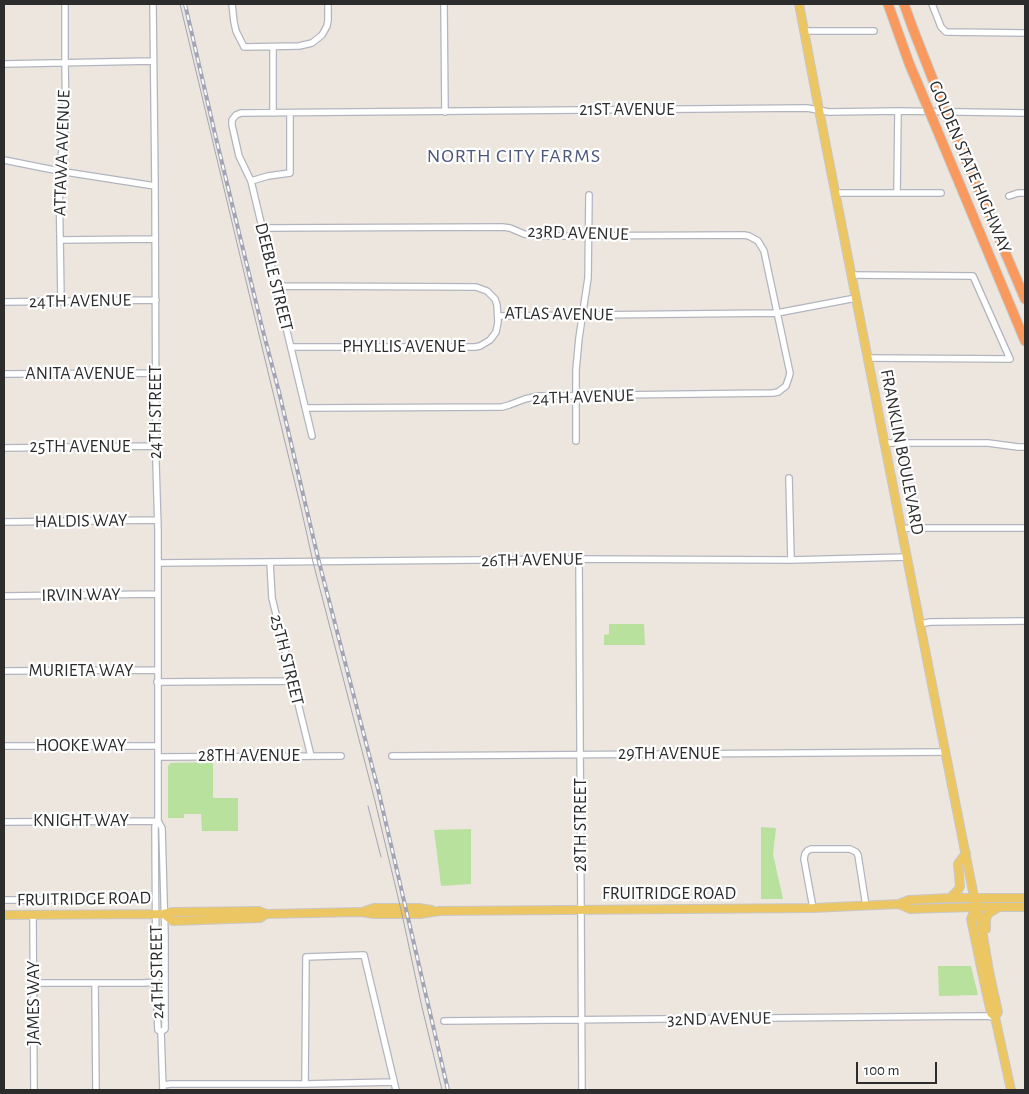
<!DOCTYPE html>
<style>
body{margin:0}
#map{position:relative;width:1029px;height:1094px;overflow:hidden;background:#ede6de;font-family:"Alegreya Sans",sans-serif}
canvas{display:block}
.frame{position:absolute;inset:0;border:5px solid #2c2c2c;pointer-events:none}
.scale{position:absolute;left:856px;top:1062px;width:81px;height:22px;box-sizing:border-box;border:2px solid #2c2c2c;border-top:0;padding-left:6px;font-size:15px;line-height:18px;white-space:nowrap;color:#2c2c2c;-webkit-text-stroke:4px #fff;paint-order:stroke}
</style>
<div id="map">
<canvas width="1029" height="1094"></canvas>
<div class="frame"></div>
<div class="scale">100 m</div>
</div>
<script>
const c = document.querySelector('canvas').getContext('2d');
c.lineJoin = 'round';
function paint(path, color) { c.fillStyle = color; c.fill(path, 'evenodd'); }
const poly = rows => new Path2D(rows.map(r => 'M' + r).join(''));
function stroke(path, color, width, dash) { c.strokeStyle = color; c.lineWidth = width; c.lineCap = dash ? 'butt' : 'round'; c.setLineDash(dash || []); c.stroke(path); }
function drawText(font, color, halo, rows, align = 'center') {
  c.font = font + ' "Alegreya Sans",sans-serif'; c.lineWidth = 4.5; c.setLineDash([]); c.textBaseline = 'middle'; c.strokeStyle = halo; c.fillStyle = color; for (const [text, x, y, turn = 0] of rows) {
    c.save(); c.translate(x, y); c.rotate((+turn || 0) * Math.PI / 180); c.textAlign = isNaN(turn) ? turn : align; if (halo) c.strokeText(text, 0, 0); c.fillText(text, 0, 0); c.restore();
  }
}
const green = poly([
 [609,624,644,624,645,645,604,645,604,635,609,634],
 [213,762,213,798,238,798,238,831,202,831,201,814,184,814,184,818,168,818,168,766,171,763],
 [761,827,776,828,773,854,783,899,761,899],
 [471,829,471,884,441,886,434,830],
 [938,966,971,966,978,995,939,996]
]);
const minor = poly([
 [153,4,155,186,156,463,158,530,158,821,162,828,165,935,165,1029,161,1032],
 [232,4,234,22,236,31,244,47,299,46,312,43,322,35,327,26,328,20,328,4],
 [444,4,445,112],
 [932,4,941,27,946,32,1025,33],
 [804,31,874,31],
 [273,47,273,113],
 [4,64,153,61],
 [4,160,59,171,155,186],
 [251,181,268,176,290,173,290,113],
 [835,193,941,193],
 [897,193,898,111],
 [1009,196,1018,193,1025,193],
 [262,228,502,227,510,228,524,234,539,236,744,235,749,236,758,241,764,251,790,373,789,377,786,386,778,392,773,393,538,396,525,399,509,405,502,407,306,408],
 [60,240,155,239],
 [851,275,973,276,1010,359,868,358],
 [276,286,476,287,487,291,495,299,497,305,498,322,496,332,490,340,480,346,475,347,291,347],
 [4,302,156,300],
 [61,302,59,171,66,123,65,63,65,4],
 [498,316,777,313,856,298],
 [4,374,156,373],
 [312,436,251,181,239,156,232,125,232,120,236,115,241,113,807,108,829,112,898,111,1025,113],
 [576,441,576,370,579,338,588,278,589,195],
 [885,443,988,443,1018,447,1025,447],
 [4,448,156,446],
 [789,478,791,560],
 [4,522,158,520],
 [902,529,910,528,1025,528],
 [579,559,582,1090],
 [270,562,272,598,311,756],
 [158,563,579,559,791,560,907,557],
 [4,596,158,594],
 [920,624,930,622,1025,621],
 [4,671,158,670],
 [157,682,293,681],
 [4,746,158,746],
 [392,756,946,752],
 [158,757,341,756],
 [158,821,155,826,156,982,158,1030,161,1032,163,1090],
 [4,822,158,821],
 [4,900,93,900],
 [813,908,804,859,805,854,807,851,811,849,850,849,856,852,858,855,866,906],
 [33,915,34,1090],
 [33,983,143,983,156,982],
 [95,983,96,1090],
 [444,1021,985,1016,995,1017],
 [305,1084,306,957,364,955,396,1090],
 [163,1085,171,1084,305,1084,394,1082]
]);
const major = poly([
 [799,4,819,110,920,624,976,907,980,918,989,971,998,1012,995,1017],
 [950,898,958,890,960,886,958,864,966,853],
 [899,904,910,909,976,907,1025,907],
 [976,907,971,919,982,972,991,1013,995,1017,1011,1090],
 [362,912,374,908,419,908,432,910],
 [164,914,173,921,260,918,266,914],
 [4,915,164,914,172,912,259,911,266,914,361,912,374,914,420,914,439,911,813,908,899,904,909,900,950,898,1025,898],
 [986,929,986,920,987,916,989,913,999,907]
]);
const highway = poly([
 [888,4,909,63,928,108],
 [904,4,913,29,944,108],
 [933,120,1025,341],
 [949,120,1025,299]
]);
const tram = poly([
 [180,4,246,281,301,508,313,562,375,801,402,914,421,1003,442,1090],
 [368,806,381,857]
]);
const rail = poly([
 [185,4,215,134,262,327,279,392,319,562,378,789,448,1090]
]);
const highwayBridge = poly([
 [928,108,933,120],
 [944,108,949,120]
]);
const streetNames = [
 ["21ST AVENUE",627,110],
 ["ATTAWA AVENUE",62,153,-88],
 ["GOLDEN STATE HIGHWAY",970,167,67],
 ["23RD AVENUE",578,233,2],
 ["DEEBLE STREET",274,277,76],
 ["24TH AVENUE",80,301,-1],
 ["ATLAS AVENUE",559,314,1],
 ["PHYLLIS AVENUE",404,347],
 ["ANITA AVENUE",80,374],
 ["24TH AVENUE",583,397,-2],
 ["24TH STREET",156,412,-90],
 ["25TH AVENUE",80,447],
 ["FRANKLIN BOULEVARD",902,452,79],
 ["HALDIS WAY",81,521,-1],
 ["26TH AVENUE",532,560,-1],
 ["IRVIN WAY",81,595,-1],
 ["25TH STREET",287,660,76],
 ["MURIETA WAY",81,671],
 ["HOOKE WAY",81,746],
 ["29TH AVENUE",669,754],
 ["28TH AVENUE",249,756],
 ["KNIGHT WAY",81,821],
 ["28TH STREET",581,825,-90],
 ["FRUITRIDGE ROAD",669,894],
 ["FRUITRIDGE ROAD",84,899,-1],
 ["24TH STREET",157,972,-91],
 ["JAMES WAY",34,1003,-90],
 ["32ND AVENUE",719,1019,-1]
];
const quarterNames = [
 ["NORTH CITY FARMS",514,156]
];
paint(green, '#b7e19d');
stroke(minor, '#b2b5bf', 8);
stroke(major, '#c8c8c8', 10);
stroke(highway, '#c8c8c8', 11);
stroke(minor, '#fff', 5.5);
stroke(major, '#edc664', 8);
stroke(highway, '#f9995d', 9);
stroke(tram, '#a1a5b5', 1);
stroke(rail, '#a1a5b5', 4);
stroke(rail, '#fff', 2, [5.5]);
stroke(highwayBridge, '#c8c8c8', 11, []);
stroke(highwayBridge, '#f9995d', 9);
drawText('18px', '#2c2c2c', '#fff', streetNames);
c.letterSpacing = '1px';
drawText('20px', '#4d577b', '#fff', quarterNames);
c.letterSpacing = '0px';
</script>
